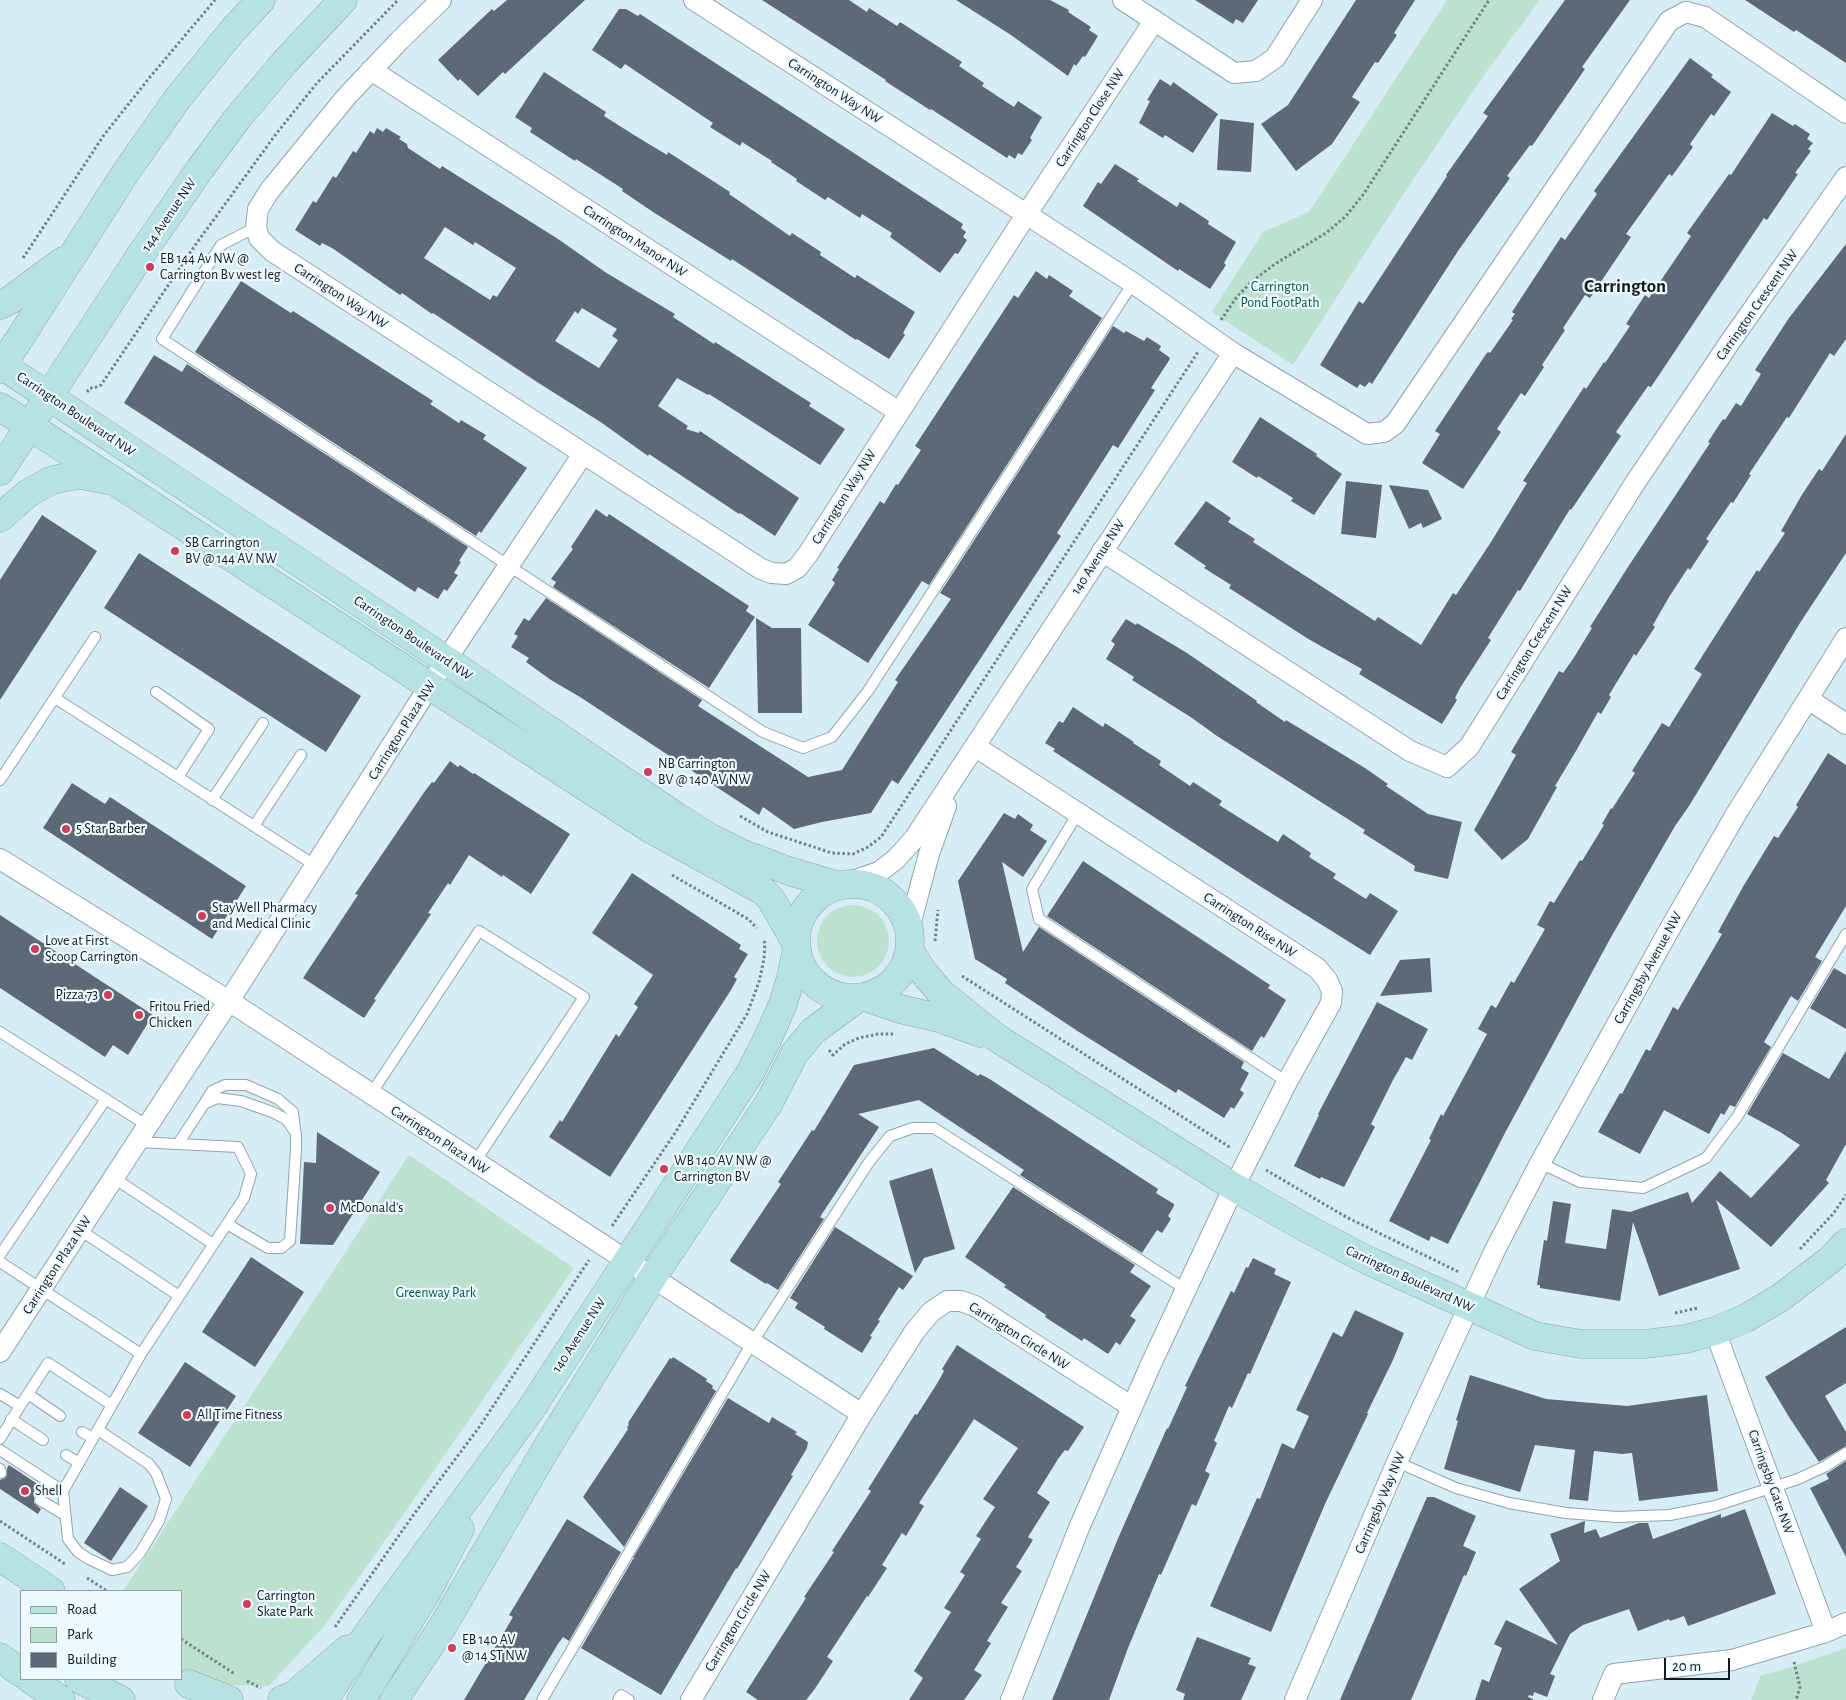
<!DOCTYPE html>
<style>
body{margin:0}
#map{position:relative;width:1846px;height:1700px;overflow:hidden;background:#d7edf6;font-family:"Alegreya Sans",sans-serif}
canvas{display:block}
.legend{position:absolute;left:20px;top:1590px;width:162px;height:90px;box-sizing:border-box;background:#ecf9fe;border:1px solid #95a0a4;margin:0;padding:6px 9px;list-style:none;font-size:15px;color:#131b1e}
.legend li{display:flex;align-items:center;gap:10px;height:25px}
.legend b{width:25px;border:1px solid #95a0a4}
.scale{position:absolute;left:1664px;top:1658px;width:66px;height:22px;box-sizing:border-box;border:2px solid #131b1e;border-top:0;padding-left:6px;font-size:15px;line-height:18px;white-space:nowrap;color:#131b1e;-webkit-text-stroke:4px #ecf9fe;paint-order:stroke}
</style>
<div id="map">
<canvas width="1846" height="1700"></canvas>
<ul class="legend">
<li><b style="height:6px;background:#b6e3e2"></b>Road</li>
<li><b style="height:14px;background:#bde1cf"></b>Park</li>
<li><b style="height:14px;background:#5d6976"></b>Building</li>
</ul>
<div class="scale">20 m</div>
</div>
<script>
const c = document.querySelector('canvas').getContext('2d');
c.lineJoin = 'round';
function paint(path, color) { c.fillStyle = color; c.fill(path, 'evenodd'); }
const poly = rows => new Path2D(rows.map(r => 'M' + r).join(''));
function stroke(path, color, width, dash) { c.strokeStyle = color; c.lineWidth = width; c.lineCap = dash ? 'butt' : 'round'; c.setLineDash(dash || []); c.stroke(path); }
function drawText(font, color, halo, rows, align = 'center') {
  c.font = font + ' "Alegreya Sans",sans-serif'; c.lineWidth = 4.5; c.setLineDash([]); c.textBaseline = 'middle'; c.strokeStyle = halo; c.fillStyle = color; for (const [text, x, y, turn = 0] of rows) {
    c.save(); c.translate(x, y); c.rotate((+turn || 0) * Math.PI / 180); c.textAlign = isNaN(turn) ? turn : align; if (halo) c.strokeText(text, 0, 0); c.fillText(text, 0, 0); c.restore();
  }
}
const green = poly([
 [1447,0,1540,0,1487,71,1404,193,1293,365,1212,312,1263,232,1309,212],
 '817 941a36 36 0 1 1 72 0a36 36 0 1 1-72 0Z',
 [409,1155,574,1268,408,1508,325,1625,269,1686,189,1684,181,1678,181,1591,123,1591],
 [1846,1648,1846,1700,1751,1700,1761,1675,1785,1669]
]);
const building = poly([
 [507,0,585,0,505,74,503,72,478,96,460,79,458,81,438,60,492,9,494,11],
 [762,0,849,0,867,12,869,8,897,26,900,22,962,62,959,66,984,83,982,86,1014,107,1018,101,1042,117,1030,138,1032,140,1022,155,1018,153,1015,159,1009,155,1007,158,931,109,930,110,885,81,886,80],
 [956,0,1050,0,1069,10,1068,12,1091,27,1089,30,1098,36,1085,57,1083,56,1076,66,1074,64,1068,76,1011,35],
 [1195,0,1258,0,1243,23,1236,19,1233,24],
 [1356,0,1415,0,1394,33,1397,35,1378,63,1375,62,1352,97,1360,102,1332,144,1296,171,1261,124,1288,105],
 [1565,0,1630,0,1582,67,1585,69,1532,146,1530,145,1507,176,1510,178,1458,251,1372,384,1369,382,1365,387,1360,384,1357,388,1320,365,1359,301,1363,304,1447,176,1446,175,1488,116,1483,113],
 [1745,0,1846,0,1846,63,1796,30,1794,32],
 [619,9,626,9,638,16,640,14,963,224,961,228,966,232,963,237,967,240,958,254,955,253,940,273,890,237,892,233,862,214,860,218,828,197,825,200,796,181,797,179,771,162,772,161,742,142,740,146,710,127,713,123,625,64,621,69,592,50],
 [1690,58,1713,75,1711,77,1731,92,1714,116,1711,114,1690,144,1693,147,1672,176,1669,174,1626,234,1631,237,1590,298,1585,295,1563,328,1565,330,1542,365,1544,367,1525,396,1521,393,1497,429,1501,432,1463,489,1422,463,1440,434,1435,431,1486,354,1488,352,1490,353,1513,320,1511,319,1515,314,1512,312,1561,237,1565,240,1597,194,1594,191,1607,173],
 [544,72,606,112,604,116,634,135,667,155,668,152,730,192,729,194,790,236,792,233,821,252,820,255,855,278,857,275,915,312,903,333,905,335,889,359,857,339,856,340,732,259,731,261,653,212,622,191,623,189,576,159,575,161,530,132,532,128,515,117],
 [1160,79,1171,86,1173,82,1218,114,1193,153,1165,135,1163,138,1139,123,1150,101,1147,100],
 [1772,113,1793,126,1795,124,1810,134,1807,139,1813,143,1808,149,1811,151,1795,173,1798,174,1767,220,1764,218,1651,387,1648,386,1616,432,1621,436,1571,510,1570,509,1520,591,1518,590,1488,638,1491,640,1460,688,1455,698,1457,700,1442,724,1359,674,1362,669,1310,640,1229,588,1231,585,1204,568,1206,566,1174,544,1206,501,1231,518,1228,522,1255,539,1253,542,1375,621,1378,617,1421,645,1453,593,1456,595,1491,542,1527,483,1523,481,1565,416,1584,387,1586,389,1604,362,1605,363,1630,326,1626,324,1645,295,1649,298,1691,236,1687,233,1729,174,1731,175],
 [1220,119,1254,123,1251,172,1217,170],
 [377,128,383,132,386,128,401,137,399,139,407,144,408,148,440,169,442,166,558,239,605,272,675,314,673,317,714,344,715,342,811,403,809,406,845,429,820,465,709,394,708,395,677,378,658,406,688,426,686,429,699,433,700,431,799,498,775,536,740,513,739,514,649,454,648,456,602,423,537,382,433,313,432,314,402,293,400,295,332,248,322,243,320,246,295,230,313,201,316,203,333,176,336,178,353,151,356,153,370,131,374,134],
 [445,227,473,245,475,242,516,268,497,297,493,295,490,300,424,258],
 [582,308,617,329,612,336,618,340,599,368,555,341,575,311,578,314],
 [1115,164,1139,179,1137,181,1177,207,1180,202,1209,221,1208,224,1236,242,1224,263,1226,265,1210,289,1179,269,1178,271,1083,206,1098,182,1101,184],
 [1846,244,1846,339,1834,356,1830,353,1789,418,1787,417,1749,474,1751,475,1733,503,1731,502,1706,539,1709,541,1690,570,1688,568,1669,597,1653,625,1655,627,1636,656,1634,654,1609,695,1611,697,1601,714,1598,712,1576,751,1555,786,1557,787,1528,839,1502,860,1474,830,1516,755,1511,752,1559,671,1563,673,1573,659,1592,628,1590,627,1626,570,1710,443,1708,442,1723,419,1725,420,1736,403,1741,406,1761,374,1755,370,1789,318],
 [1036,271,1047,279,1049,275,1073,291,1069,296,1102,318,929,585,922,581,868,663,808,625,835,583,832,580,839,569,837,568,864,526,880,501,884,504,896,484,898,485,921,450,915,446,1014,295,1018,298],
 [241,281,291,313,293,311,433,401,430,404,459,423,461,420,486,435,483,439,527,468,481,533,479,531,476,536,195,352],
 [1113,326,1124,333,1126,331,1144,341,1147,337,1161,346,1159,350,1169,357,1170,359,1151,388,1155,390,1118,448,1113,445,1057,533,1061,536,898,784,892,780,871,813,822,822,794,829,763,807,759,815,580,697,551,680,526,662,529,658,511,647,518,636,514,634,524,618,529,621,546,598,702,700,698,706,808,777,842,770,898,682,895,680,951,599,940,593],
 [154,355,182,372,187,364,468,547,459,561,461,562,454,573,458,575,447,591,444,589,438,599,418,587,415,592,124,403],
 [1260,417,1317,454,1316,456,1342,474,1314,515,1291,501,1293,498,1258,476,1257,478,1232,462],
 [1846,434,1846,553,1800,623,1689,806,1675,826,1610,939,1506,1131,1448,1244,1431,1236,1429,1241,1389,1221,1431,1140,1429,1139,1441,1114,1443,1116,1487,1034,1478,1029,1491,1005,1496,1008,1511,981,1514,983,1545,929,1537,925,1550,901,1554,903,1580,860,1582,861,1604,825,1602,824,1611,808,1612,809,1635,773,1632,771,1662,723,1669,727,1702,674,1694,669,1757,570,1759,572,1785,533,1781,531,1803,493,1819,469,1822,471],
 [1346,481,1382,485,1376,538,1341,534],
 [1389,485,1428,490,1442,519,1423,528,1421,523,1409,529],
 [596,509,607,517,609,514,749,606,746,611,755,617,709,688,553,587,556,582,551,579,573,549,571,547],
 [42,515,97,551,0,700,0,580],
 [139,553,361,696,326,752,104,608],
 [756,618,772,628,801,628,802,713,758,713],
 [1126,619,1136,625,1137,623,1187,653,1257,701,1256,702,1285,722,1286,720,1365,768,1388,784,1386,786,1428,814,1462,822,1448,879,1414,871,1415,866,1363,833,1365,830,1217,736,1192,718,1132,680,1134,677,1106,659,1115,644,1111,641],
 [1073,707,1103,727,1105,723,1134,742,1133,743,1161,761,1159,765,1190,786,1193,782,1222,801,1219,805,1278,842,1283,834,1311,853,1309,857,1336,874,1333,878,1366,899,1370,893,1398,911,1370,955,1258,885,1053,751,1055,749,1045,743,1059,721,1063,723],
 [1828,753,1846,765,1846,906,1815,957,1822,961,1798,1001,1791,996,1764,1042,1771,1047,1735,1107,1730,1105,1724,1115,1721,1113,1709,1134,1664,1110,1640,1154,1598,1132,1620,1093,1622,1094,1646,1049,1650,1051,1673,1007,1678,1010,1722,934,1718,932,1744,885,1774,836,1778,838,1798,807,1796,805],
 [450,761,458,767,460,765,473,774,474,773,570,834,531,894,503,875,502,877,469,855,450,885,448,883,428,913,431,914,374,999,376,1000,364,1018,303,978,358,895,355,894,425,791,432,782,434,783],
 [72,783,105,804,110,797,246,886,212,939,43,828],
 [1004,813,1015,819,1018,814,1033,825,1030,830,1047,841,1023,877,1002,862,1023,952,1039,927,1244,1062,1241,1068,1249,1073,1240,1090,1244,1093,1234,1109,1231,1107,1224,1118,1178,1089,1176,1093,1079,1032,1005,983,1007,979,975,959,958,881],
 [1083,861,1270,985,1268,988,1286,1000,1264,1038,1261,1036,1252,1051,1047,916],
 [632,873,741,945,739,949,748,954,734,977,737,979,731,990,610,1177,549,1137,560,1120,562,1122,616,1034,619,1037,638,1007,634,1004,653,975,592,933],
 [0,915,153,1015,128,1055,113,1045,105,1057,0,988],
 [1430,958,1432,992,1380,996,1400,960],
 [1834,968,1846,975,1846,1029,1810,1008],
 [1377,1002,1428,1029,1412,1060,1406,1057,1392,1082,1371,1124,1375,1127,1344,1187,1321,1177,1320,1179,1294,1166,1319,1115,1318,1114],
 [934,1048,978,1076,980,1074,988,1078,1158,1189,1156,1193,1174,1204,1174,1206,1168,1216,1171,1219,1162,1233,1157,1230,1142,1253,1020,1175,1024,1170,919,1100,858,1114,879,1127,820,1217,824,1219,778,1290,767,1283,766,1284,731,1262,730,1260,781,1184,778,1182,812,1130,814,1131,854,1065],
 [1846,1051,1846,1144,1826,1180,1829,1183,1771,1247,1716,1200,1740,1269,1659,1296,1633,1222,1620,1301,1540,1288,1540,1285,1537,1285,1544,1240,1547,1241,1553,1201,1571,1204,1565,1243,1606,1249,1612,1209,1630,1212,1688,1192,1692,1203,1720,1171,1751,1198,1800,1145,1780,1132,1747,1114,1783,1053,1829,1079],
 [317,1132,380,1172,333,1245,300,1244,304,1162,316,1163],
 [932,1168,955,1249,924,1258,915,1273,889,1181],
 [1013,1187,1135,1265,1130,1272,1151,1286,1130,1316,1136,1320,1120,1345,1116,1342,1108,1354,1084,1338,1082,1341,1045,1317,1046,1315,1004,1287,1006,1285,965,1257],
 [835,1227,913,1276,903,1290,899,1287,878,1320,880,1321,870,1336,872,1337,862,1353,824,1329,825,1327,795,1308,798,1303,790,1298],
 [251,1257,304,1292,255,1367,202,1332],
 [1253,1258,1276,1269,1274,1274,1291,1282,1250,1374,1248,1373,1232,1408,1229,1406,1214,1441,1217,1443,1205,1471,1210,1474,1196,1506,1192,1504,1161,1575,1159,1574,1128,1648,1109,1700,1052,1700,1119,1536,1167,1428,1168,1429,1187,1387,1185,1386,1231,1291,1234,1293,1246,1267,1248,1268],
 [1355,1310,1404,1333,1393,1360,1367,1413,1368,1414,1325,1504,1271,1632,1210,1606,1257,1498,1260,1499,1282,1443,1294,1449,1309,1416,1296,1410,1333,1332,1342,1337],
 [1846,1327,1846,1383,1825,1396,1846,1432,1846,1446,1819,1462,1789,1417,1765,1377],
 [957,1345,1084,1427,1068,1451,1065,1450,1058,1459,1037,1493,1050,1502,1028,1537,1033,1540,1016,1567,1022,1571,1001,1603,1008,1607,987,1641,991,1643,974,1670,982,1675,964,1700,909,1700,923,1678,914,1671,951,1612,944,1608,965,1575,960,1572,981,1539,976,1536,995,1507,983,1499,1018,1448,974,1419,919,1503,924,1506,906,1536,902,1533,882,1565,887,1568,868,1597,867,1596,827,1657,833,1661,814,1690,806,1700,758,1700,746,1692,806,1598,804,1597,834,1552,832,1551,871,1491,868,1489,915,1414,917,1415,938,1382,944,1371,942,1369],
 [673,1357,707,1379,706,1381,713,1386,712,1388,716,1391,624,1547,583,1497,628,1429,627,1428,629,1424,628,1423,670,1358,672,1359],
 [185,1362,236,1396,190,1467,138,1433],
 [1470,1375,1546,1399,1627,1406,1707,1395,1718,1491,1639,1501,1632,1453,1622,1454,1594,1451,1588,1501,1569,1499,1575,1450,1535,1445,1520,1492,1444,1469,1458,1421,1456,1420],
 [728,1398,769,1423,772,1417,797,1432,795,1434,808,1442,807,1448,791,1475,793,1476,737,1569,736,1568,661,1695,581,1648,633,1559,635,1559,633,1558],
 [1846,1461,1846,1557,1810,1488,1829,1479,1826,1474],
 [9,1465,51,1493,48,1497,41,1493,34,1496,34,1503,41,1509,38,1514,0,1489,0,1480,5,1478,7,1475,7,1468],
 [120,1487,148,1506,111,1561,84,1543],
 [1427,1497,1434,1497,1476,1516,1463,1546,1476,1552,1466,1576,1464,1575,1411,1700,1340,1700],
 [1745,1509,1776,1594,1688,1626,1684,1616,1670,1621,1669,1619,1638,1631,1629,1609,1583,1625,1570,1634,1550,1674,1555,1676,1547,1697,1534,1692,1533,1696,1529,1695,1528,1697,1533,1699,1533,1700,1475,1700,1482,1679,1489,1682,1502,1648,1494,1644,1506,1620,1558,1645,1519,1589,1560,1561,1550,1534,1585,1521,1584,1533,1596,1529,1600,1538,1639,1523,1648,1523,1653,1539,1721,1514,1721,1518],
 [567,1519,621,1552,569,1641,563,1637,558,1644,524,1700,464,1700,513,1617,509,1615],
 [1197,1637,1251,1658,1248,1664,1256,1667,1241,1700,1183,1700,1185,1694,1176,1690]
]);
const path = poly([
 [23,258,104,135,150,77,215,0],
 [1221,320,1236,298,1251,282,1275,264,1326,233,1345,217,1363,195,1489,0],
 [87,392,90,388,94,388,101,385,196,244,276,134,317,83,398,0],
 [740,816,768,832,832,853,853,854,868,847,881,837,1198,352],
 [672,875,748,919,757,928],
 [935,941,938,910],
 [962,976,1231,1148],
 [829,1050,833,1055,845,1044,859,1038,878,1034,893,1034],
 [1266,1170,1346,1217,1459,1272],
 [612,1226,675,1133,747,1014,759,982,764,959,765,943,763,940],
 [1800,1249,1833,1214,1846,1195],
 [1675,1313,1698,1308],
 [0,1521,65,1564],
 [87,1578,107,1591],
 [335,1627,414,1514,480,1426,589,1260],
 [181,1639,235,1674],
 [1794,1662,1800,1687,1796,1700],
 [247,1681,261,1688]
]);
const lane = poly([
 [256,227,221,245,162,339,763,732,803,748,832,737,868,691,1133,283],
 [156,692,209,729,178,777],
 [55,698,316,866],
 [0,780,95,637],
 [212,800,263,723],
 [1078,813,1032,889,1039,919,1287,1082],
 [254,826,301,755],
 [0,1032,148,1126],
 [371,1094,479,931,584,997,475,1162],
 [204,1104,212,1091,225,1085,246,1085,278,1099,293,1112,295,1130],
 [178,1144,204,1104,217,1098,241,1101,272,1112,286,1119,296,1133,296,1149,290,1241,281,1248,268,1248,227,1224],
 [1540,1163,1580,1182,1643,1188,1706,1158,1737,1117,1846,934],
 [114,1178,213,1244],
 [80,1230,179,1296],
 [0,1255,106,1099],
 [0,1262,141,1354,244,1198,251,1174,238,1147,137,1142],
 [0,1394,20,1406,48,1363,112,1405],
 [28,1394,60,1416],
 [11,1419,43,1440],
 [98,1430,149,1464,156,1473,166,1499,159,1521,140,1553,127,1567,112,1570,89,1559,78,1552,68,1539,63,1491,141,1354],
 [82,1432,93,1438],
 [0,1439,20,1406],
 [0,1450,63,1491],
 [66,1455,79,1463],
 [1397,1462,1456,1488,1509,1503,1566,1513,1617,1517,1670,1515,1715,1506,1798,1479,1826,1466,1846,1453],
 [0,1469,1,1473],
 [40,1500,65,1515],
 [542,1700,752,1343,869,1162,890,1136,913,1128,934,1128,1185,1289],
 [618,1700,621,1695,629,1700]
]);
const street = poly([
 [441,0,400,40,347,96,270,190,258,209,256,227,259,238,272,251,761,569,772,573,786,574,797,568,808,554,1026,215,1154,21],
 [694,0,1133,283,1233,353,1367,434,1384,432,1395,424,1669,21,1686,12,1705,17,1846,113],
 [1123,0,1234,73,1256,71,1275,58,1312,0],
 [371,70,899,412],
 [1102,551,1410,751,1447,767,1469,747,1635,483,1730,342,1846,177],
 [1808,699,1846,724],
 [976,747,1317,968,1327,980,1332,991,1331,1003,1287,1082,1234,1187,1151,1364,1079,1528,1011,1700],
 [0,859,229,1001,862,1414],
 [844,884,879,872,896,859,914,839,1233,353],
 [909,929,929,854,946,806],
 [1715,1331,1826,1632],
 [0,1352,229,1001,446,660,583,454],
 [691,1700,862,1414,915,1331,931,1312,947,1301,961,1301,975,1306,1132,1407],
 [1295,1700,1397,1462,1495,1250,1540,1163,1668,932,1736,814,1846,638],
 [1603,1700,1614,1674,1732,1660,1826,1632,1846,1623]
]);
const secondary = poly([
 [0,305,10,300,63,261],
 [0,364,446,660,677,817,711,838,741,853,789,871,839,886],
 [0,369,126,172,178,98,233,30,261,0],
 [0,407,649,828,763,891,771,899,796,943],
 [0,471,140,256,200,169,237,119,284,63,343,0],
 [0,518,27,494,50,481,70,476,83,475,106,480],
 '796 941a57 57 0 1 1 114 0a57 57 0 1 1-114 0Z',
 [910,951,924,973,941,993,997,1038,1234,1187,1304,1227,1367,1260,1535,1336,1581,1344,1645,1344,1686,1339,1715,1331,1746,1318,1780,1298,1831,1259,1846,1243],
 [865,997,900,1009,939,1018,981,1033],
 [0,1557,51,1591],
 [0,1657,21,1673],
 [30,1679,61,1700],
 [79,1679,121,1700],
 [189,1684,229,1700],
 [282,1700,294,1695,348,1649],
 [324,1700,368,1633,529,1412,750,1073,767,1040,783,1004,790,981,797,949],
 [361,1700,428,1590,460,1529],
 [394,1700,441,1629,546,1449,652,1278,769,1103,794,1054,813,1031,858,998]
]);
const markers = [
 [150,267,5,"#ce3e59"],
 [175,551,5,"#ce3e59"],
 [648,772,5,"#ce3e59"],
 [66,829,5,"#ce3e59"],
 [202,916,5,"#ce3e59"],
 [35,949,5,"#ce3e59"],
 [108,995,5,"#ce3e59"],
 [139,1015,5,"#ce3e59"],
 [664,1169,5,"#ce3e59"],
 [330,1208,5,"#ce3e59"],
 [187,1415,5,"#ce3e59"],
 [25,1491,5,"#ce3e59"],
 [247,1604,5,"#ce3e59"],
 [452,1648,5,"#ce3e59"]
];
const streetNames = [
 ["Carrington Way NW",835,91,33],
 ["Carrington Close NW",1090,118,-57],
 ["144 Avenue NW",169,215,-56],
 ["Carrington Manor NW",635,241,33],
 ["Carrington Way NW",341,296,33],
 ["Carrington Crescent NW",1757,305,-55],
 ["Carrington Boulevard NW",76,414,34],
 ["Carrington Way NW",844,497,-58],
 ["140 Avenue NW",1098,557,-57],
 ["Carrington Boulevard NW",413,638,34],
 ["Carrington Crescent NW",1534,643,-58],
 ["Carrington Plaza NW",402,730,-58],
 ["Carrington Rise NW",1250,925,33],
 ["Carringsby Avenue NW",1648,968,-61],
 ["Carrington Plaza NW",440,1140,33],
 ["Carrington Plaza NW",57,1265,-57],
 ["Carrington Boulevard NW",1410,1279,25],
 ["140 Avenue NW",579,1335,-57],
 ["Carrington Circle NW",1019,1336,32],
 ["Carringsby Gate NW",1771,1482,70],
 ["Carringsby Way NW",1380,1503,-67],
 ["Carrington Circle NW",738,1621,-59]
];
const poiNames = [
 ["EB 144 Av NW @",160,259],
 ["Carrington Bv west leg",160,275],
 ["SB Carrington",185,543],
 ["BV @ 144 AV NW",185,559],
 ["NB Carrington",658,764],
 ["BV @ 140 AV NW",658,780],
 ["5 Star Barber",76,829],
 ["StayWell Pharmacy",212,908],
 ["and Medical Clinic",212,924],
 ["Love at First",45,941],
 ["Scoop Carrington",45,957],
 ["Pizza 73",98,995,"right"],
 ["Fritou Fried",149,1007],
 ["Chicken",149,1023],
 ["WB 140 AV NW @",674,1161],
 ["Carrington BV",674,1177],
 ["McDonald's",340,1208],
 ["All Time Fitness",197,1415],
 ["Shell",35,1491],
 ["Carrington",257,1596],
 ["Skate Park",257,1612],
 ["EB 140 AV",462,1640],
 ["@ 14 ST NW",462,1656]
];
const parkNames = [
 ["Carrington",1280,287],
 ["Pond FootPath",1280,303],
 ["Greenway Park",436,1293]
];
const districtNames = [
 ["Carrington",1625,286]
];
paint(green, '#bde1cf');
paint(building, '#5d6976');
stroke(lane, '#90a4ac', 12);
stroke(street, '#90a4ac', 22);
stroke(secondary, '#90a4ac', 29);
stroke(path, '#728187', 3, [2.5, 2.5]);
stroke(lane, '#fff', 10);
stroke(street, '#fff', 20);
stroke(secondary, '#b6e3e2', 28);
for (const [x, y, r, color] of markers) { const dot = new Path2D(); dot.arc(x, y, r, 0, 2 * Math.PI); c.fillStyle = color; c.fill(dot); stroke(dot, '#ecf9fe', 2); }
drawText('14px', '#131b1e', '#ecf9fe', streetNames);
drawText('14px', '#131b1e', '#ecf9fe', poiNames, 'left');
drawText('14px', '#005b3e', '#ecf9fe', parkNames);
drawText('bold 19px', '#131b1e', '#ecf9fe', districtNames);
</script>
